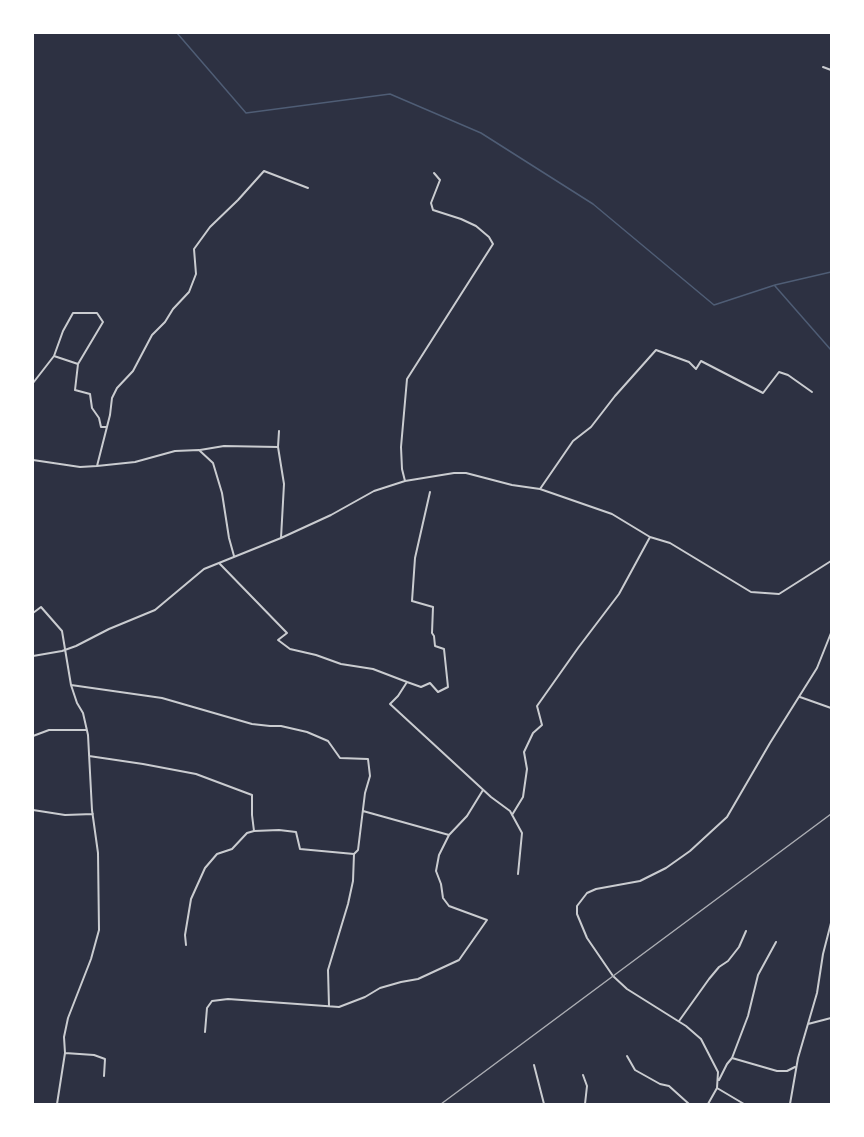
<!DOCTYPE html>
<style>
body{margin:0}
#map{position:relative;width:864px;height:1137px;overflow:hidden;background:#2d3142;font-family:"Sofia Sans Condensed",sans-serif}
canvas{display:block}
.frame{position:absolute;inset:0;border:34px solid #fff;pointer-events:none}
</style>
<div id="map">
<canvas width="864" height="1137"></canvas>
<div class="frame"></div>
</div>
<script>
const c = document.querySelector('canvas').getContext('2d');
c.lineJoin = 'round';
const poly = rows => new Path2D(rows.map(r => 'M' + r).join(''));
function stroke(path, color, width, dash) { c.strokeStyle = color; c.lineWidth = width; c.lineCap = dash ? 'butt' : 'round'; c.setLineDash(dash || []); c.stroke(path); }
const stream = poly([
 [177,33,246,113,390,94,481,133,593,204,714,305,775,285,831,272],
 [775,286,831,350]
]);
const minor = poly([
 [823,67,831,70],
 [54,356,63,331,73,313,97,313,103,322,78,364],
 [33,383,54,356,78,364,75,390,90,394,92,408,99,418,101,427,106,427],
 [279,431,278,447,284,484,281,538],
 [200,450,224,446,278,447],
 [33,460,80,467,97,466,135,462,175,451,199,450,213,463,222,493,229,538,234,556],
 [97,466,110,415,112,398,117,388,133,371,152,335,165,322,173,309,189,292,196,274,194,249,210,227,238,200,264,171,308,188],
 [405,481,402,469,401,447,407,379,493,244,489,237,476,226,461,219,433,210,431,203,440,180,434,173],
 [540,489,573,441,591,427,615,396,656,350,689,362,696,369,701,361,763,393,779,372,788,375,812,392],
 [430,492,415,558,412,601,433,607,432,633,434,636,435,646,444,649,448,687,438,692,430,683,421,687,407,682,398,696,390,704,491,797,510,811,522,833,518,874],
 [219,563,287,633,278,640,290,649,316,655,341,664,373,669,407,682],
 [33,613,41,607,62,631,71,685,77,703,83,713,88,735,92,810,98,853,99,930,91,959,68,1018,64,1037,65,1053,57,1104],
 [33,656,62,651,76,646,109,629,155,610,204,569,281,538,331,515,374,491,405,481,454,473,466,473,512,485,540,489,612,514,650,537,670,543,751,592,779,594,831,561],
 [71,685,162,698,252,724,270,726,281,726,307,732,328,741,340,758,368,759,370,776,365,793,358,850,354,854,300,849,296,832,279,830,254,831,252,815,252,795,196,774,143,764,89,756],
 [800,697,831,708],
 [33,736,49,730,86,730],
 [33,810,65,815,93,814],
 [363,811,449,835,467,816,483,790],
 [512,815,523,797,527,769,524,752,533,733,542,725,537,706,578,648,619,594,650,537],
 [186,945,185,935,191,899,205,868,217,854,232,849,247,833,254,831],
 [329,1006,328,970,348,904,353,881,354,854],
 [679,1021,709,979,719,967,728,961,739,947,746,931],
 [808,1024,831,1018],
 [205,1032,207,1008,212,1001,228,999,339,1007,365,997,380,988,401,982,418,979,459,960,487,920,449,906,443,898,441,884,436,871,439,855,449,835],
 [65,1053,94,1055,105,1059,104,1076],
 [627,1056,635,1070,660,1084,669,1086,689,1104],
 [732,1058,777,1071,787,1071,795,1067],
 [534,1065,544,1104],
 [583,1075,587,1086,585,1104],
 [719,1080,727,1064,732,1058,748,1016,758,975,776,942],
 [717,1088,744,1104],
 [708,1104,717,1088,718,1072,701,1039,686,1026,627,989,613,976,587,938,577,914,577,906,587,893,596,889,640,881,666,868,690,851,727,817,770,743,817,668,831,633],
 [790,1104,798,1058,817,993,823,954,831,923]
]);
const rail = poly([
 [441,1104,831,814]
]);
stroke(stream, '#4f5d75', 1.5);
stroke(minor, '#caccd0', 2);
stroke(rail, '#abadb3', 1.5);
</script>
